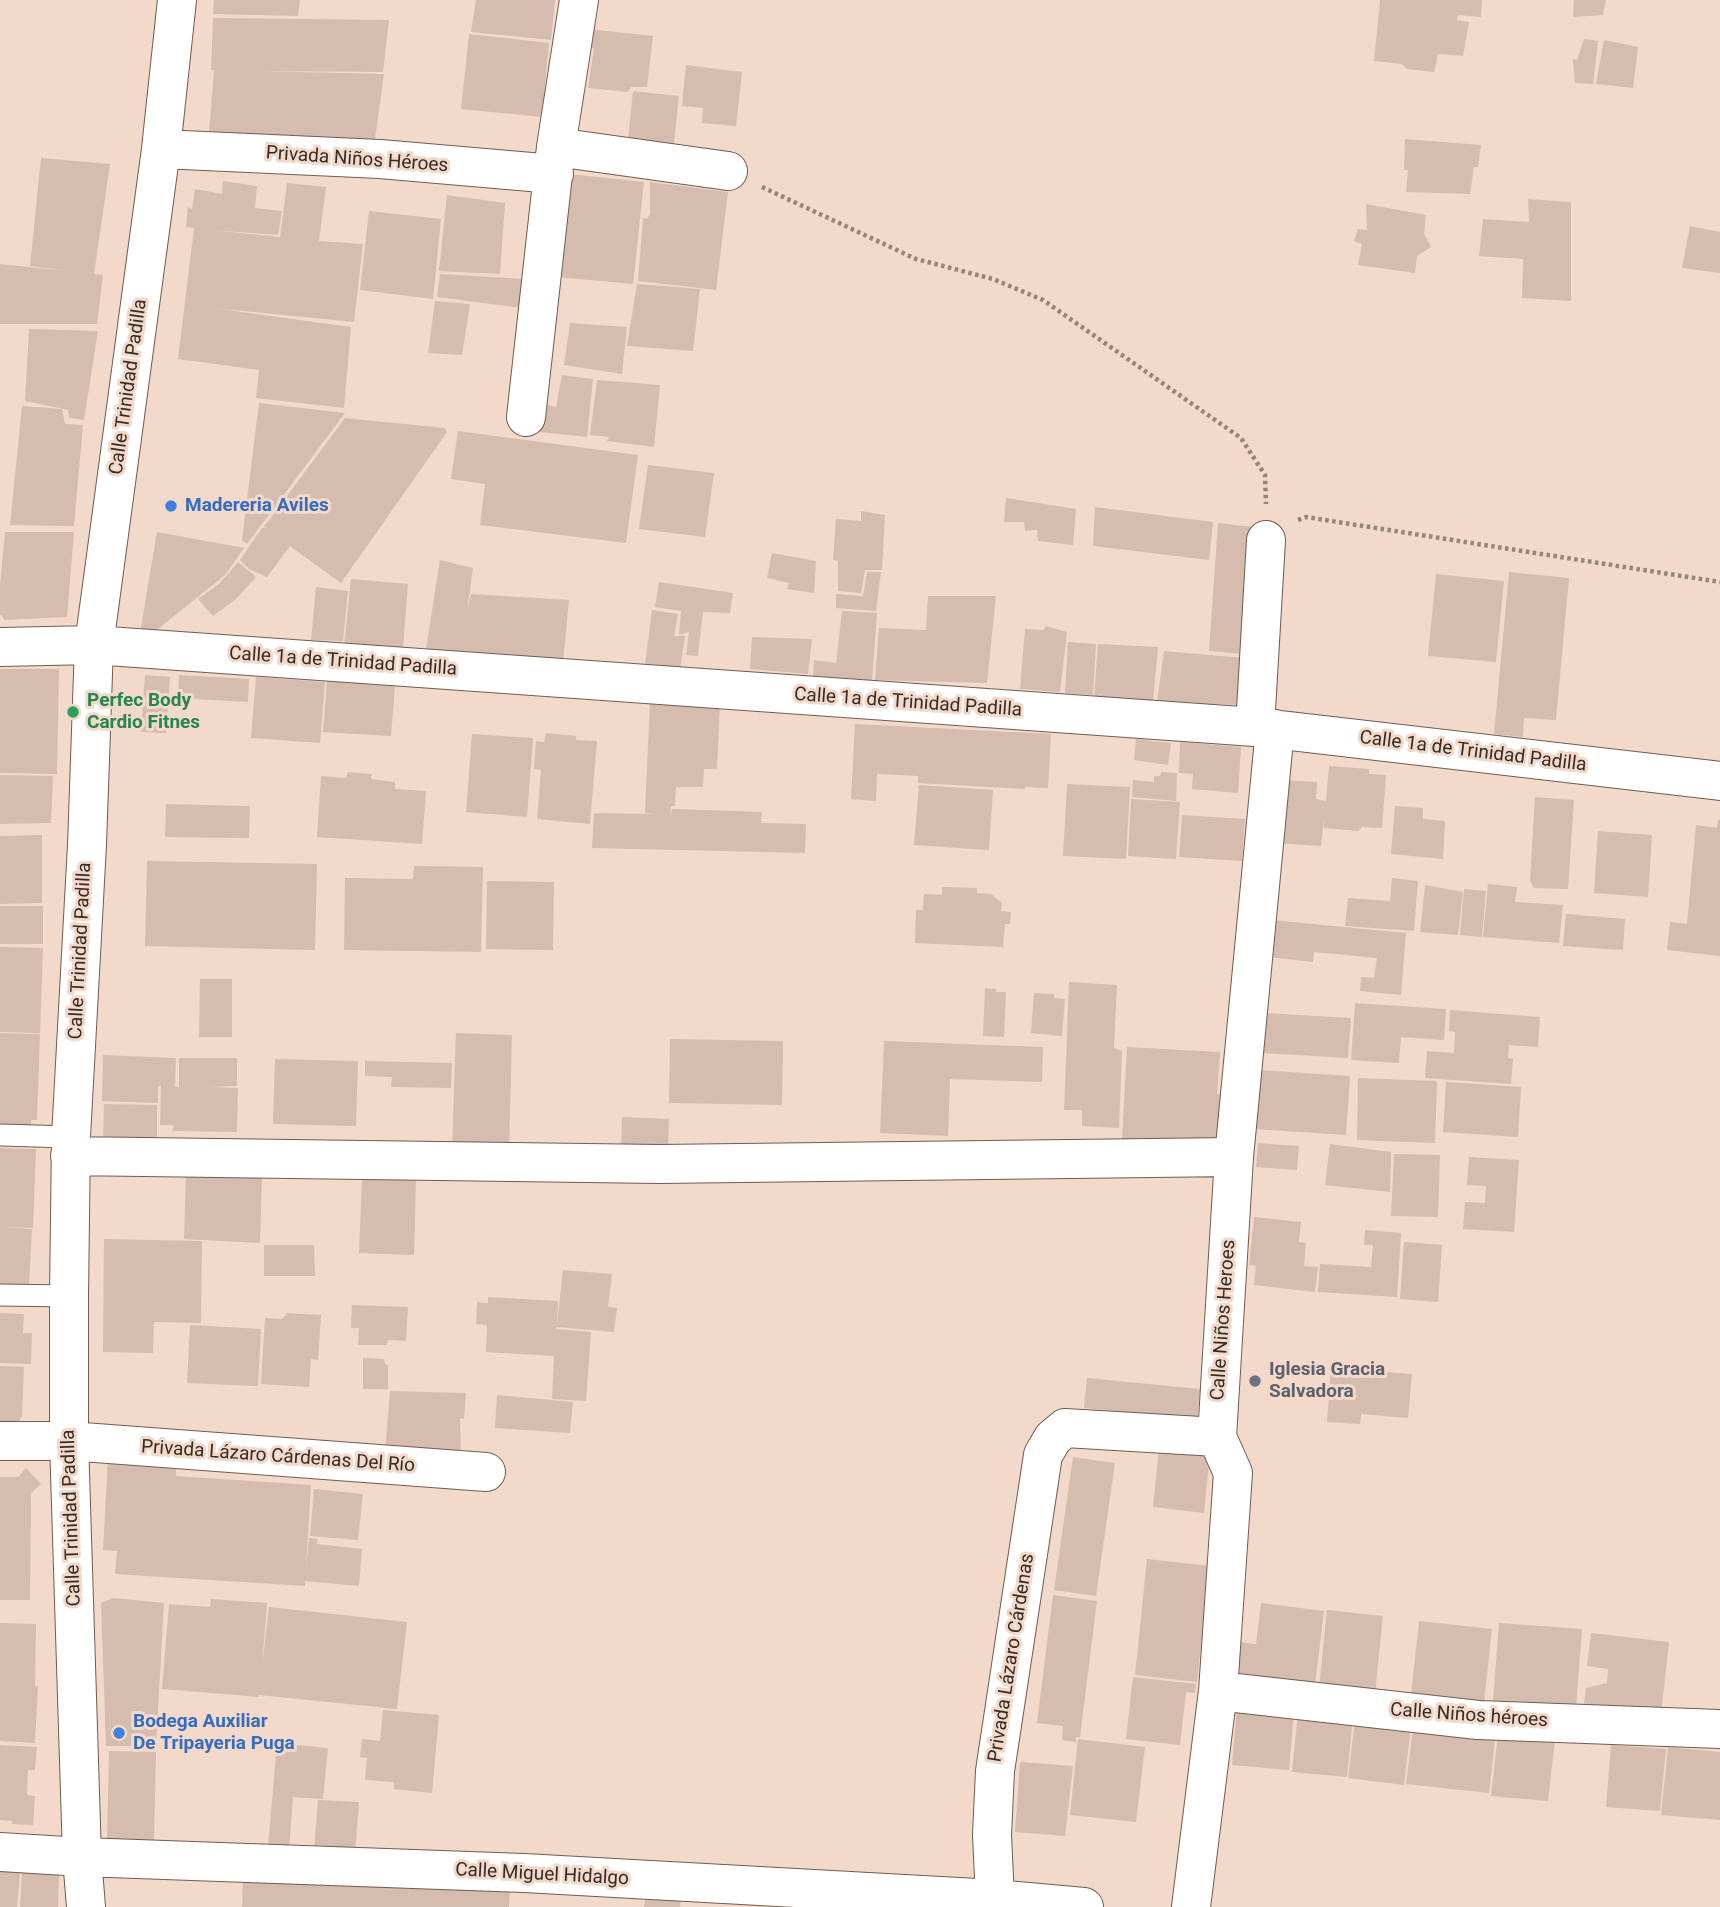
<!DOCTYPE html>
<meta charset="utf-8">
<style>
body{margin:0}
canvas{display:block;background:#f2d9ca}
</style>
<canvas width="1720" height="1907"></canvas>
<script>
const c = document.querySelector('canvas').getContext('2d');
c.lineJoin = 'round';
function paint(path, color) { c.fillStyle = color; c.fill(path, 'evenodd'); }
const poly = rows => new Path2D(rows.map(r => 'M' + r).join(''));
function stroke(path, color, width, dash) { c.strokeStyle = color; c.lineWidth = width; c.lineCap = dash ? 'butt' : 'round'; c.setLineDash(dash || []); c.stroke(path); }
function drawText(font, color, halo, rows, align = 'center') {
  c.font = font + ' Roboto,sans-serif'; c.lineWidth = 6; c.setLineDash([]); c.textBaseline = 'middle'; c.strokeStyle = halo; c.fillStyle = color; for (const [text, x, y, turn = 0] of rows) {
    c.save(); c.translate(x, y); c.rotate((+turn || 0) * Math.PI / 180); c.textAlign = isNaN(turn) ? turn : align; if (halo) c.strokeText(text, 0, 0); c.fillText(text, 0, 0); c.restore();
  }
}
const building = poly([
 [214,0,300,0,298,16,213,14],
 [476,0,555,0,551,40,471,32],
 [1380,0,1482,0,1481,17,1458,15,1457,20,1469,22,1463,56,1438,54,1434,72,1407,69,1402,64,1374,61],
 [1574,0,1606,0,1603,15,1573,17],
 [213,18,389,20,383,72,257,71,384,74,375,139,209,134,214,70,211,70],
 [589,29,653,36,647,87,631,87,628,92,588,88,594,48,587,47],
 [469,34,549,43,542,117,461,109],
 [1584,39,1598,41,1593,84,1575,83,1573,59,1577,60],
 [1604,40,1638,47,1633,88,1596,84],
 [686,65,742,72,736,126,702,123,703,108,682,106],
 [633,91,679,96,673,152,627,148],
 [1405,139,1481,145,1478,167,1474,167,1470,194,1406,192,1408,170,1404,170],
 [41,158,110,164,94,274,103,275,97,324,0,324,0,264,67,271,30,266],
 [569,174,644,182,633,284,556,277],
 [223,181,257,186,255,208,282,211,278,235,210,230,280,237,287,183,326,187,319,241,363,244,354,322,213,308,351,327,344,408,256,398,259,370,178,359,194,228,186,227,188,207,192,209,195,189,222,194],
 [650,182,728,192,716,290,638,281,643,218,647,219,650,214],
 [447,195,505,203,500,274,439,271],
 [1528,199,1571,202,1571,301,1522,298,1523,259,1479,256,1483,219,1529,222],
 [1366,204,1426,215,1424,234,1431,247,1417,256,1415,273,1358,265,1362,244,1354,241,1358,229,1367,230],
 [369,211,441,219,433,299,360,290],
 [1690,226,1720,232,1720,273,1682,268],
 [440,274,524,279,522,308,437,297],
 [637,284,700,289,693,351,627,346],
 [435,301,470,304,462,355,428,353],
 [570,323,627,327,622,374,564,365],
 [29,329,98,331,84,420,69,418,68,410,25,401],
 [562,375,593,379,587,437,540,432,544,404,556,407],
 [597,380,660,385,654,447,607,441,609,437,590,435],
 [259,403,345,413,247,544,242,540],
 [22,406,62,409,65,424,83,425,74,526,10,525],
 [345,418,445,428,447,432,341,583,290,546,267,577,249,569,240,560,262,528,267,528,264,527],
 [458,431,638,455,626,543,480,525,485,484,451,479],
 [648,465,714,473,705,537,639,529],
 [1006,498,1076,509,1073,545,1038,541,1037,530,1025,531,1024,522,1004,522],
 [1095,507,1213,522,1209,560,1093,546],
 [861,511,885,515,882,570,865,570,861,593,838,591,838,561,833,560,836,519,861,521],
 [1218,523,1254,527,1243,654,1209,651],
 [5,532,74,532,67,617,4,620,2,615,0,615,0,585],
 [157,532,244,548,225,575,138,645],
 [772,553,816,561,814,593,787,589,789,583,767,578],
 [440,560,473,568,467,612,471,594,569,600,563,661,461,655,426,649],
 [238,562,256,577,236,599,213,616,198,599,220,583],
 [867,572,881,572,876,611,836,608,836,594,863,596],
 [1509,572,1569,578,1556,720,1524,718,1523,737,1494,734],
 [1436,574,1504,581,1496,662,1428,656],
 [351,579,408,584,403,648,344,646],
 [659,582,733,593,730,613,703,612,698,656,686,655,689,632,679,635,681,611,655,607],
 [316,587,348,591,343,641,311,640],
 [928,596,996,596,987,683,875,680,879,628,926,630],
 [652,610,678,614,674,636,685,636,680,669,645,665],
 [842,611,877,613,872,681,813,677,814,660,836,663],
 [1046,626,1067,632,1060,692,1020,689,1025,629,1043,630],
 [752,637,812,639,808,674,750,669],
 [1068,642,1096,644,1093,695,1065,693],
 [1098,644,1158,647,1153,701,1094,697],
 [1164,651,1243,658,1240,705,1157,702],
 [0,669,59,669,57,774,0,773],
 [145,675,170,677,166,733,141,732],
 [179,675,249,679,248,702,178,698],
 [256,677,325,682,320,743,251,738],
 [327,681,395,686,391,736,323,732],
 [650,701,720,704,717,769,704,769,703,787,676,787,675,806,671,806,670,815,672,809,762,812,761,823,806,824,805,853,592,848,594,813,653,814,645,813],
 [855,724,1051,734,1048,788,1025,787,1025,789,918,783,918,776,877,774,876,801,851,799],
 [546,733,576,736,576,740,597,741,590,824,537,819,541,770,534,769,536,741,544,742],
 [472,734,533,738,527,817,466,812],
 [1136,739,1171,743,1168,765,1134,760],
 [1180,742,1241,747,1238,793,1192,789,1193,774,1179,773],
 [1329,766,1369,769,1369,774,1386,775,1382,828,1362,827,1358,831,1324,828,1324,819,1321,846,1274,843,1279,780,1317,782,1316,799,1326,801],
 [348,772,372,774,371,779,395,782,395,789,426,791,422,844,317,837,321,776,346,778],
 [1161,772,1177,773,1176,801,1132,797,1133,780,1154,782,1154,776,1160,776],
 [0,775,53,776,51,823,0,824],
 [1067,784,1130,787,1126,859,1063,856],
 [919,785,993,790,989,850,914,845],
 [1535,797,1574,800,1568,889,1534,888,1530,881],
 [1131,799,1180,802,1176,859,1128,856],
 [166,804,250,806,249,838,165,837],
 [1395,806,1423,808,1423,819,1445,821,1443,859,1391,854],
 [1182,815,1245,819,1242,861,1179,857],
 [1718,820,1720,820,1720,956,1667,950,1670,922,1687,924,1696,825,1717,828],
 [1598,831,1652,835,1648,897,1594,893],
 [42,835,42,903,0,904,0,836],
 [147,861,317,864,315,950,145,946],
 [414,866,483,867,481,952,344,950,345,878,413,879],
 [1392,878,1418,881,1414,931,1345,926,1348,898,1390,901],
 [487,881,554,882,553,950,486,949],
 [1488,884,1517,887,1515,902,1563,905,1559,943,1483,937],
 [1425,885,1463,892,1458,935,1420,932],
 [942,887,977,888,977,893,991,894,1002,903,1001,911,1011,912,1010,924,1005,924,1003,947,915,943,916,910,923,910,924,894,942,895],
 [1464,889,1486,891,1482,937,1460,935],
 [0,906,43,906,43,944,0,944],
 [1566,914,1625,919,1623,950,1563,946],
 [1272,920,1406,933,1401,995,1360,991,1361,977,1374,978,1377,958,1314,952,1313,962,1268,957],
 [0,947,43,948,40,1033,0,1032],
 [200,979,232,979,232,1037,199,1037],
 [1069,982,1117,985,1114,1048,1122,1051,1119,1128,1082,1126,1082,1110,1064,1110],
 [985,988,996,989,996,992,1006,992,1004,1037,983,1036],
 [1034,993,1054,994,1054,998,1065,999,1062,1036,1031,1033],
 [1355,1003,1446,1009,1444,1040,1401,1037,1399,1063,1351,1060],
 [1450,1010,1540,1017,1538,1047,1509,1045,1508,1058,1513,1059,1511,1084,1425,1078,1427,1051,1454,1053,1455,1032,1449,1031],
 [1264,1013,1351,1018,1348,1058,1261,1053],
 [0,1033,40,1034,37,1120,31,1120,31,1126,0,1125],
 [456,1033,512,1035,509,1152,452,1150],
 [670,1039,783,1041,782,1105,669,1103],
 [884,1041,1043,1047,1042,1082,950,1079,948,1136,880,1133],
 [1127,1047,1220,1052,1217,1094,1227,1094,1224,1146,1122,1140],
 [103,1055,176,1058,175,1087,179,1087,179,1058,237,1058,237,1086,211,1087,238,1088,237,1132,172,1131,174,1125,160,1125,161,1086,158,1086,158,1103,102,1101],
 [275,1059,358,1061,356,1126,273,1124],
 [365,1061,452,1063,451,1088,391,1087,392,1077,365,1076],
 [1258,1070,1350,1076,1346,1135,1254,1129],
 [1358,1078,1437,1081,1435,1143,1357,1140],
 [1446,1082,1521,1087,1518,1137,1443,1132],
 [104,1104,157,1105,157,1146,103,1145],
 [622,1117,669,1119,668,1145,654,1144,653,1156,621,1155],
 [1258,1143,1299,1146,1297,1170,1256,1167],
 [1330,1144,1391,1152,1390,1192,1325,1185],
 [0,1148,36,1149,33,1228,4,1227,32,1229,29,1285,0,1284],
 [1394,1154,1440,1155,1438,1217,1391,1216],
 [1469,1157,1519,1160,1514,1232,1463,1229,1465,1202,1485,1203,1486,1186,1467,1185],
 [186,1173,262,1175,260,1243,184,1239],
 [362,1178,416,1180,414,1255,359,1253],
 [1254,1217,1301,1222,1299,1242,1306,1243,1304,1266,1318,1267,1315,1292,1254,1285,1256,1266,1249,1265],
 [1365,1230,1401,1233,1397,1297,1318,1292,1320,1264,1371,1267,1373,1245,1364,1245],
 [104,1239,202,1241,201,1323,154,1322,153,1353,103,1352],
 [1404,1242,1442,1245,1438,1302,1400,1299],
 [264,1245,314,1245,315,1276,264,1276],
 [563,1270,612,1274,608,1307,617,1308,614,1332,556,1327,556,1329,591,1332,586,1401,552,1399,554,1356,486,1352,487,1325,476,1324,477,1302,488,1303,488,1297,558,1301,557,1324],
 [352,1305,408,1307,406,1341,388,1340,387,1345,358,1345,359,1328,351,1328],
 [0,1313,24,1314,23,1333,32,1333,31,1364,0,1363],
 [287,1313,321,1315,318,1360,311,1359,309,1387,261,1384,265,1318,282,1319],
 [190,1325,261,1329,258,1386,187,1383],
 [363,1358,384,1359,385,1364,388,1365,388,1389,363,1389],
 [0,1366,24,1367,22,1416,17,1424,0,1424],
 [1331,1368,1412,1374,1408,1418,1361,1414,1360,1424,1327,1422],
 [1087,1378,1200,1389,1197,1419,1084,1408],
 [390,1391,466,1393,464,1419,460,1418,461,1461,385,1451],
 [497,1395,573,1402,570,1433,495,1428],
 [1159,1449,1210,1454,1204,1513,1153,1507],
 [1073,1457,1115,1463,1096,1596,1054,1590],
 [108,1459,176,1463,176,1476,311,1485,306,1567,309,1538,318,1539,317,1544,362,1549,359,1586,305,1581,305,1586,115,1574,117,1551,103,1550],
 [26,1468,41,1484,31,1493,30,1600,0,1600,0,1477,18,1477],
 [314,1489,363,1494,358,1540,310,1536],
 [1147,1559,1210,1566,1197,1682,1135,1675],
 [1053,1595,1097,1601,1080,1737,1076,1737,1076,1742,1062,1740,1063,1726,1037,1723],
 [113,1598,164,1603,156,1746,106,1746,101,1603],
 [211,1599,267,1603,262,1666,269,1607,407,1622,397,1709,259,1695,259,1697,162,1689,169,1604,210,1607],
 [1261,1603,1324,1611,1315,1685,1236,1676,1240,1642,1256,1644],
 [1327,1610,1383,1616,1375,1694,1319,1688],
 [1419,1621,1492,1629,1484,1703,1411,1695],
 [0,1623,36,1624,35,1686,38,1686,35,1743,0,1741],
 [1499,1623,1582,1629,1576,1708,1493,1702],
 [1591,1633,1669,1642,1661,1714,1584,1704,1586,1688,1607,1683,1608,1669,1587,1666],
 [1133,1677,1196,1684,1195,1693,1186,1692,1180,1745,1126,1739],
 [1237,1707,1294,1712,1289,1770,1232,1765],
 [383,1710,439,1715,432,1793,394,1789,394,1782,365,1780,367,1758,360,1757,362,1739,380,1741],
 [1298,1712,1353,1717,1347,1777,1292,1772],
 [1355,1720,1411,1726,1404,1785,1348,1778],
 [1413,1730,1495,1740,1489,1793,1406,1784],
 [1498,1734,1555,1740,1548,1801,1491,1796],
 [1078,1739,1145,1747,1136,1822,1070,1815],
 [277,1743,328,1748,323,1799,293,1797,289,1850,268,1847],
 [0,1745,37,1747,35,1770,28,1770,27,1795,35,1796,33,1825,12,1824,12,1821,0,1820],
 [1611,1745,1666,1749,1660,1811,1606,1807],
 [1668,1747,1720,1752,1720,1820,1661,1815],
 [109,1751,156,1752,154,1844,107,1842],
 [1020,1762,1073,1766,1065,1836,1015,1832],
 [318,1800,359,1802,355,1854,314,1850],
 [0,1871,20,1873,17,1907,0,1907],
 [22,1871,59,1871,58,1907,20,1907],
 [243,1879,510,1888,509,1907,242,1907],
 [646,1896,681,1899,680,1907,644,1907]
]);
const path = poly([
 [762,187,916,259,993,279,1043,300,1241,438,1265,475,1266,504],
 [1298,520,1306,517,1720,582]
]);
const lane = poly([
 [0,1135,71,1137],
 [0,1295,69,1296]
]);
const street = poly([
 [556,147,728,171],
 [161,149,380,159,554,174],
 [526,417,556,147,579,0],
 [0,647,94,645,1255,727,1720,781],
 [1255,727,1266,540],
 [70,1156,659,1164,1234,1157],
 [0,1441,69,1441,486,1472],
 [1218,1691,1478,1720,1720,1729],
 [0,1852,82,1857,524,1873,995,1899,1084,1907],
 [995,1899,992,1835,995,1771,1043,1455,1053,1438,1065,1428,1217,1437],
 [86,1907,82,1857,69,1441,69,1296,71,1137,87,845,94,645,161,149,177,0],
 [1191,1907,1218,1691,1233,1473,1217,1437,1234,1157,1275,729]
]);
const markers = [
 [171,506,7,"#3f7fe0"],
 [73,712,7,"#2e9e5b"],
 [1255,1381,7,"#6b7280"],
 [119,1733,7,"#3f7fe0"]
];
const streetNames = [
 ["Privada Niños Héroes",357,160,4],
 ["Calle Trinidad Padilla",129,387,-82],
 ["Calle 1a de Trinidad Padilla",343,662,4],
 ["Calle 1a de Trinidad Padilla",908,703,4],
 ["Calle 1a de Trinidad Padilla",1473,752,7],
 ["Calle Trinidad Padilla",81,951,-87],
 ["Calle Niños Heroes",1224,1320,-86],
 ["Privada Lázaro Cárdenas Del Río",278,1457,4],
 ["Calle Trinidad Padilla",72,1518,-92],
 ["Privada Lázaro Cárdenas",1012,1658,-81],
 ["Calle Niños héroes",1469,1716,4],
 ["Calle Miguel Hidalgo",542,1875,3]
];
const shopNames = [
 ["Madereria Aviles",185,506],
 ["Bodega Auxiliar",133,1722],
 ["De Tripayeria Puga",133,1744]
];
const leisureNames = [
 ["Perfec Body",87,701],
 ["Cardio Fitnes",87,723]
];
const worshipNames = [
 ["Iglesia Gracia",1269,1370],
 ["Salvadora",1269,1392]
];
paint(building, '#d5bcae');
stroke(lane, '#715c4f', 23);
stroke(street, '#715c4f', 40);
stroke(path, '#958479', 4.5, [3.5, 3.5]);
stroke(lane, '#fff', 21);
stroke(street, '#fff', 38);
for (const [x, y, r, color] of markers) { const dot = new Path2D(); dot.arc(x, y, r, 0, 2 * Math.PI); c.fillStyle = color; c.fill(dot); stroke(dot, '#f2d9ca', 2.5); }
drawText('19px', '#362c26', '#f2d9ca', streetNames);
drawText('bold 19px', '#366cbe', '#f2d9ca', shopNames, 'left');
drawText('bold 19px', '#27864d', '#f2d9ca', leisureNames, 'left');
drawText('bold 19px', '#5b616d', '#f2d9ca', worshipNames, 'left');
</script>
